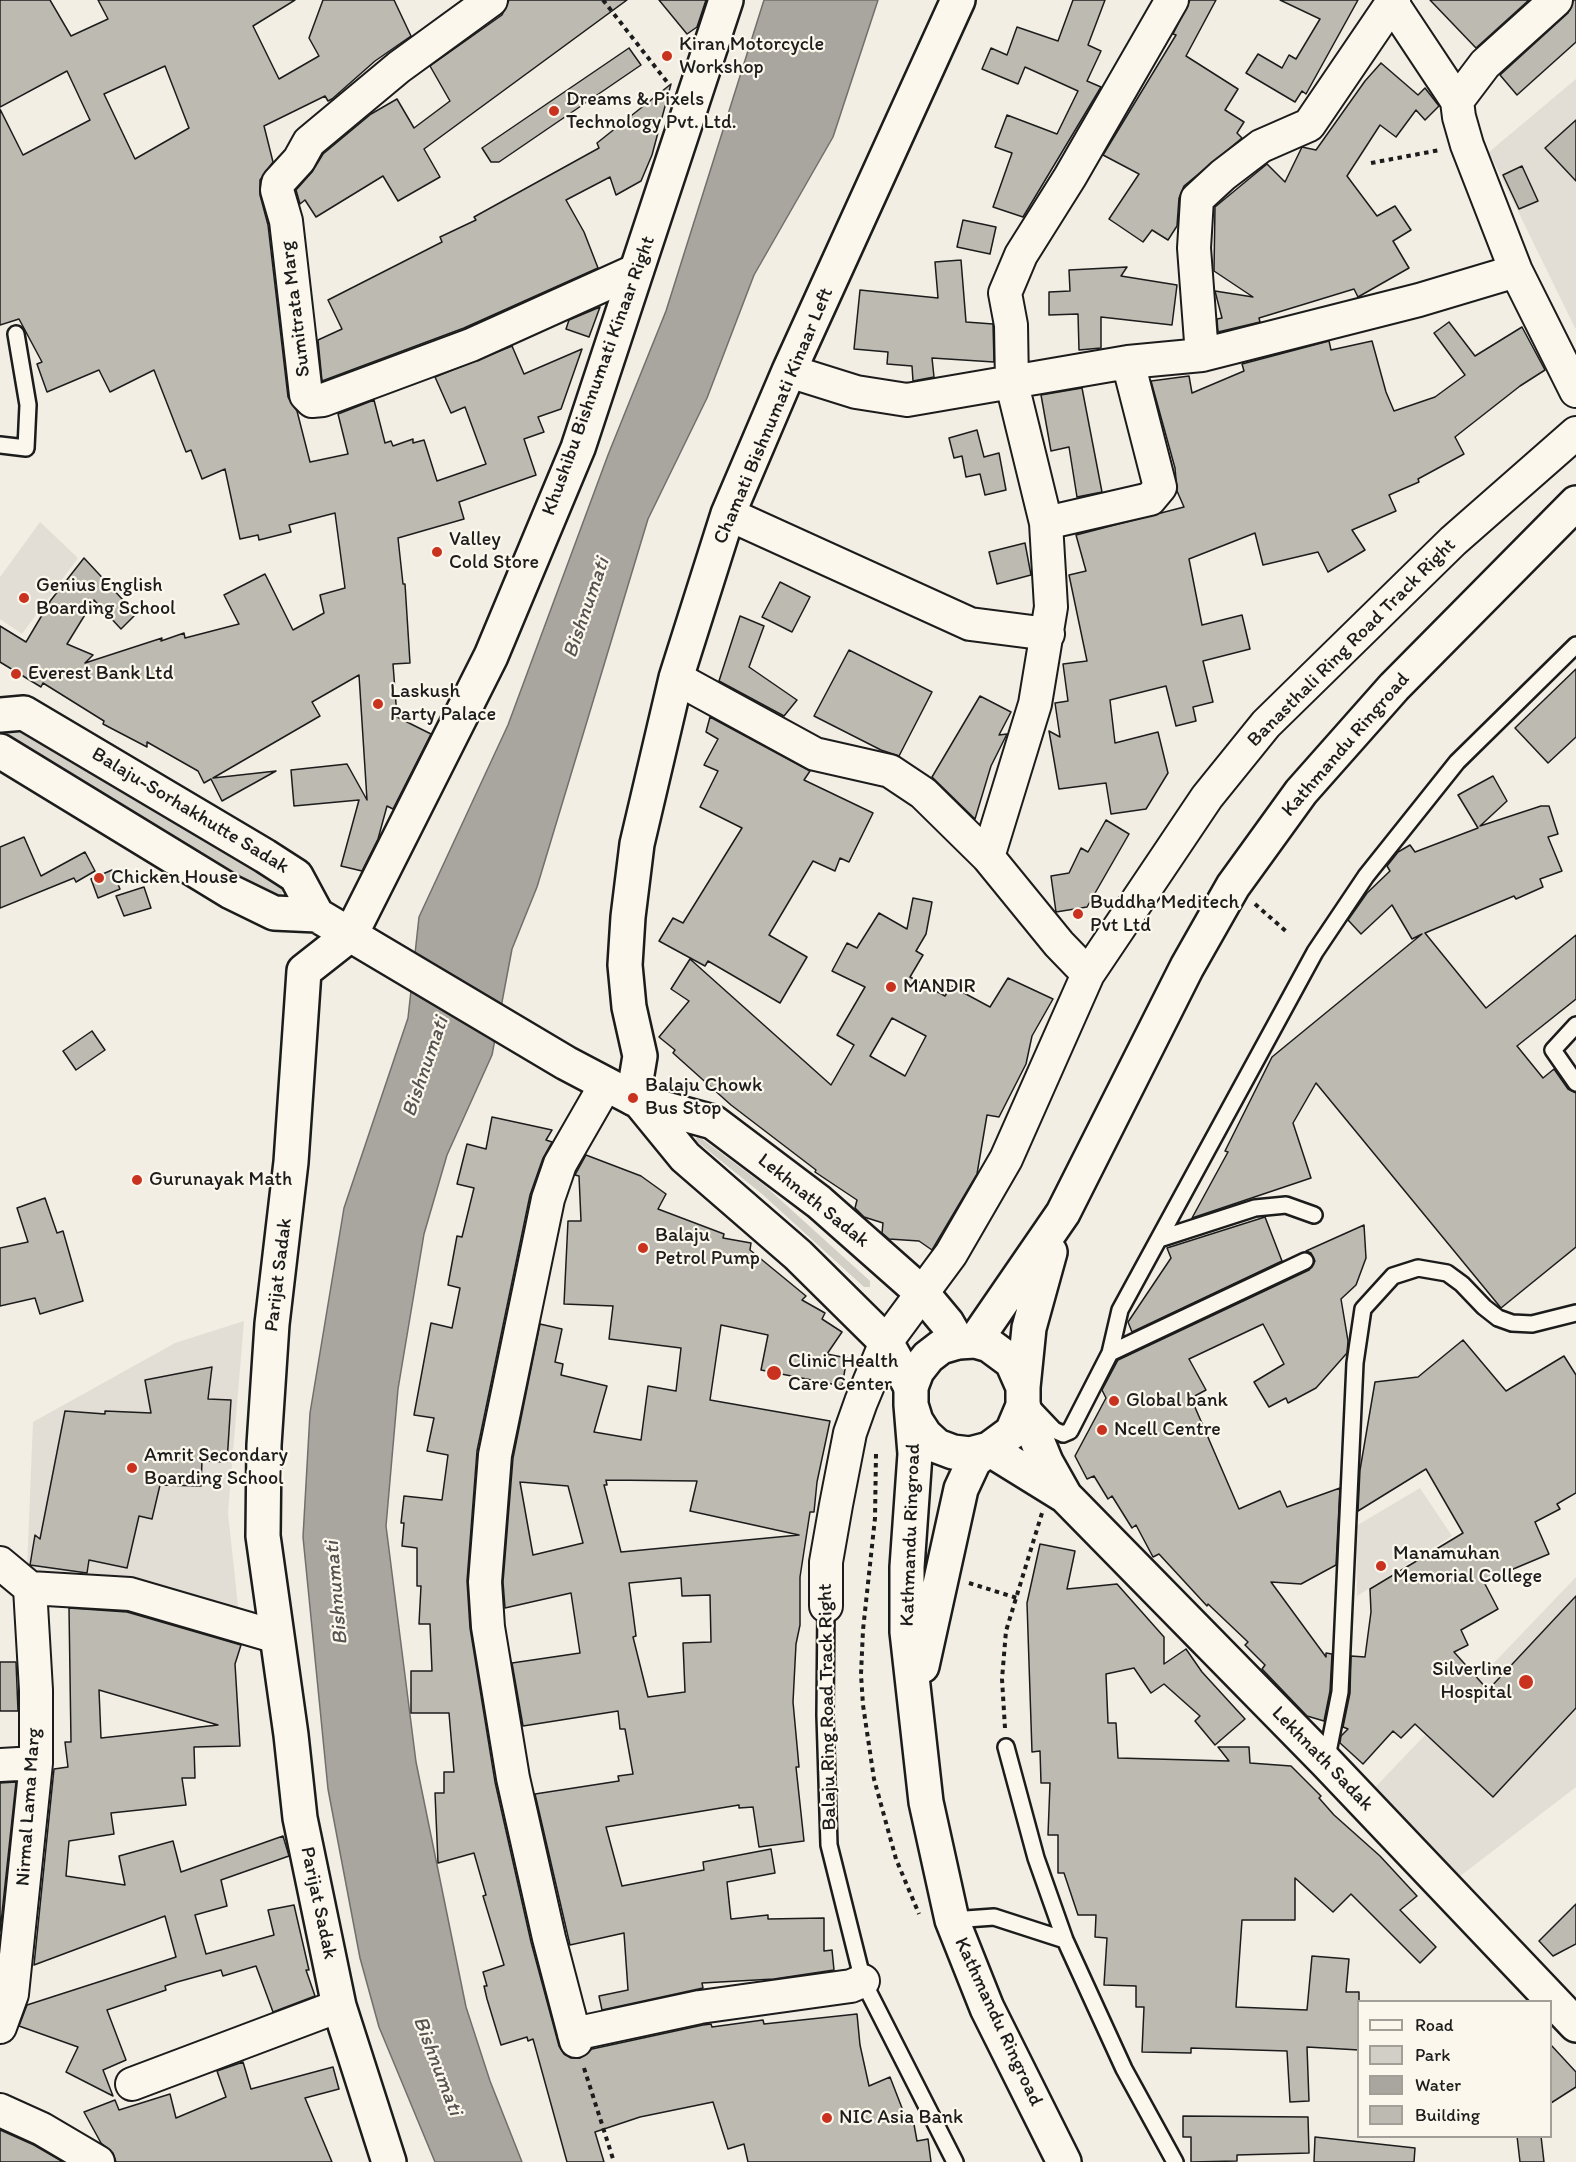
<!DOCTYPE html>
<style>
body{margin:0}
#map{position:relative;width:1576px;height:2162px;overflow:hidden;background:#f2eee4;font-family:Itim,sans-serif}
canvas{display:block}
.legend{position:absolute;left:1357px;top:2000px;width:195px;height:138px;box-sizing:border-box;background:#fbf7ec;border:2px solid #a29f99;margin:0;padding:8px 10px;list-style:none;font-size:18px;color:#1c1c1c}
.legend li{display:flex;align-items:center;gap:12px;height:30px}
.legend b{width:30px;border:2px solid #a29f99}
</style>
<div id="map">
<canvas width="1576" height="2162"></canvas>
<ul class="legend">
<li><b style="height:8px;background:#fbf7ec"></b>Road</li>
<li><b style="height:16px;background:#d2cfc6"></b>Park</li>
<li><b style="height:16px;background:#a9a6a0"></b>Water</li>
<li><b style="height:16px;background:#bdbab1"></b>Building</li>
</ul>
</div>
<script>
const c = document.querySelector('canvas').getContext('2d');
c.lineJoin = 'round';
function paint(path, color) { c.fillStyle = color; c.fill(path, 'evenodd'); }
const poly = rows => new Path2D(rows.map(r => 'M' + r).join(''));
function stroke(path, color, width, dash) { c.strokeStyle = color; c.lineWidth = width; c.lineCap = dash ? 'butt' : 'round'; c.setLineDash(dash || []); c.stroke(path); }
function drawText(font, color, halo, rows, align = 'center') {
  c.font = font + ' Itim,sans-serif'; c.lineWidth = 4.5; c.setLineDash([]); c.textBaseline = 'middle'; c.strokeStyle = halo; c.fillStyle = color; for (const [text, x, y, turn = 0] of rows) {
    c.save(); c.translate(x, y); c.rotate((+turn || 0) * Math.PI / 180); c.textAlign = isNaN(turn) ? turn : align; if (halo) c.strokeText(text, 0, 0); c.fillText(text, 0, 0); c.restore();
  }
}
const built = poly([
 [1576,79,1576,328,1575,328,1489,152],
 [40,522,78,558,22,634,0,619,0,577],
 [244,1321,228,1513,239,1615,26,1594,33,1422,175,1343],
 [1420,1488,1452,1536,1357,1596,1356,1526],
 [1576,1577,1576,1787,1446,1887,1363,1800]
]);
const green = poly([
 [13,726,285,888,278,899,4,740],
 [698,1136,764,1185,870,1281,870,1287,864,1287,762,1194,695,1140]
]);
const water = poly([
 [764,0,878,0,833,137,754,275,707,398,648,519,537,887,512,949,492,1055,447,1155,424,1234,398,1389,386,1526,416,1762,466,2007,490,2081,522,2162,435,2162,379,2027,360,1958,328,1789,303,1537,310,1413,344,1208,408,1018,419,917,508,725,608,455,666,311,764,0]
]);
const building = poly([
 [0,0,50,0,71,36,108,19,98,0,295,0,253,26,279,79,319,56,309,38,323,0,394,0,411,36,375,61,332,99,328,101,325,96,264,126,273,162,260,180,260,195,268,225,288,397,297,411,310,462,348,454,338,414,374,400,385,443,391,441,393,446,413,439,413,443,424,440,437,481,486,464,465,407,451,413,435,377,512,346,524,374,582,349,561,409,538,417,544,432,524,439,536,475,459,502,464,519,398,538,403,584,405,584,410,663,393,664,397,717,431,734,393,809,387,806,378,839,362,871,341,866,359,800,294,806,291,770,347,764,367,800,359,675,312,702,320,716,213,778,276,771,222,801,211,779,204,783,198,771,147,742,147,747,103,724,104,721,43,683,41,687,0,662,0,626,26,642,51,600,84,558,136,614,121,629,94,600,67,644,93,655,85,663,162,638,161,641,184,633,185,638,239,624,224,595,265,574,293,630,324,613,320,595,345,588,335,513,289,525,291,532,259,540,258,535,240,539,225,469,202,479,191,450,186,452,154,370,110,392,99,370,47,392,37,364,42,362,19,319,0,325,0,109,23,155,90,120,67,71,0,107,0,0],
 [165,66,189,128,135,159,104,94,165,66],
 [509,0,627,0,424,149,440,177,398,201,383,176,316,217,305,200,300,204,296,190,312,172,323,154,371,114,397,99,414,128,450,101,430,66,502,15,509,0],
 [659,0,706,0,697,27,687,34,659,0],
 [1073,0,1105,0,1088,45,1101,51,1087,81,1101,87,1023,217,993,207,1012,153,995,147,1007,115,1057,134,1078,91,1025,67,1018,84,982,69,991,48,1007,55,1017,27,1058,41,1073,0],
 [1190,0,1216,0,1186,56,1238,89,1225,110,1244,122,1237,133,1242,138,1184,186,1179,198,1177,226,1168,240,1152,230,1143,242,1109,219,1139,174,1103,155,1176,35,1173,34,1190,0],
 [1280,0,1358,0,1306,94,1302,91,1295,102,1246,73,1258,54,1282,68,1289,55,1296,59,1320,19,1280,0],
 [1430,0,1529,0,1476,48,1430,0],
 [1573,0,1576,0,1576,42,1517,95,1500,75,1568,13,1573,0],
 [629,48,641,65,499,162,491,162,482,148,629,48],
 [1381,63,1418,95,1425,88,1439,106,1425,120,1416,110,1396,137,1380,125,1347,176,1377,216,1395,206,1411,230,1393,241,1409,268,1358,297,1354,289,1259,318,1260,322,1218,332,1217,319,1222,318,1215,291,1253,297,1214,271,1215,207,1267,164,1285,182,1302,147,1316,150,1365,81,1381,63],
 [671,84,652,155,641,181,616,195,610,177,566,200,584,232,598,268,464,328,322,381,318,340,342,329,328,300,442,242,440,237,476,220,474,217,599,148,597,143,671,84],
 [1576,120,1576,181,1545,148,1576,120],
 [1522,166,1538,201,1519,209,1503,175,1522,166],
 [963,220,996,227,990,254,957,247,963,220],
 [961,260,966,322,993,324,994,362,932,358,934,377,913,381,912,366,887,364,888,352,854,349,860,290,938,298,935,262,961,260],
 [1127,267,1121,276,1177,285,1172,325,1101,317,1101,348,1079,350,1078,314,1049,315,1049,292,1070,291,1069,270,1127,267],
 [600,307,589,337,566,329,569,320,600,307],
 [1449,322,1475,356,1522,327,1545,370,1520,386,1455,437,1464,454,1418,479,1419,482,1389,495,1396,511,1352,530,1365,550,1328,572,1318,552,1263,565,1255,533,1189,559,1202,625,1242,615,1250,649,1203,661,1213,702,1193,707,1196,721,1176,726,1166,686,1110,700,1115,743,1158,732,1168,773,1146,809,1111,814,1106,783,1059,789,1049,731,1060,737,1055,703,1068,701,1063,664,1087,661,1069,575,1086,571,1076,535,1184,507,1177,491,1175,468,1151,381,1189,376,1192,393,1244,371,1242,364,1329,341,1331,350,1372,341,1386,392,1394,411,1435,397,1465,375,1434,333,1449,322],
 [1082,388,1102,492,1077,497,1069,447,1051,451,1041,395,1082,388],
 [977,430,984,457,999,453,1006,490,985,495,980,474,966,477,962,456,954,458,949,438,977,430],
 [1025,543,1031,575,997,584,989,552,1025,543],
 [780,582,810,597,792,632,762,617,780,582],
 [740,616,764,626,749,667,797,700,784,716,719,681,740,616],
 [849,650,932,692,899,756,881,750,814,716,849,650],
 [1576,669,1576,737,1548,763,1515,728,1576,669],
 [980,696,1011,712,999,735,1007,734,991,766,975,819,932,777,980,696],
 [710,717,810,771,804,780,873,813,849,862,840,858,835,871,813,861,769,935,807,957,780,1003,708,961,705,966,659,941,673,918,683,923,742,828,700,807,718,771,704,765,718,739,706,732,710,717],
 [1493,776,1507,801,1480,826,1541,806,1549,806,1558,834,1548,837,1562,871,1540,879,1543,887,1516,899,1514,896,1425,933,1486,1008,1576,935,1576,999,1517,1046,1543,1078,1554,1069,1568,1089,1576,1093,1576,1247,1501,1308,1316,1083,1293,1123,1311,1178,1192,1218,1228,1152,1225,1151,1272,1057,1422,934,1412,939,1392,905,1361,934,1348,920,1367,893,1390,871,1387,866,1398,852,1410,845,1415,852,1478,828,1458,795,1493,776],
 [1106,820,1129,834,1087,907,1056,912,1051,876,1069,873,1081,848,1088,852,1106,820],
 [24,837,41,876,85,852,95,871,76,882,74,878,0,908,0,847,24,837],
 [112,870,120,889,98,898,91,879,112,870],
 [144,887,151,908,124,916,116,896,144,887],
 [913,898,932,902,926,934,916,951,923,955,910,977,945,996,951,986,990,1007,1008,978,1053,999,1032,1036,1026,1064,999,1117,987,1115,977,1174,932,1250,919,1241,889,1239,882,1233,883,1223,864,1217,855,1208,857,1200,815,1172,816,1170,731,1105,673,1053,675,1050,659,1037,689,1001,671,989,690,959,831,1085,854,1045,837,1035,865,987,832,971,847,943,857,948,879,913,907,929,913,898],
 [892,1018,926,1036,905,1076,870,1056,892,1018],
 [92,1031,105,1050,76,1070,63,1051,92,1031],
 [492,1117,552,1130,546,1140,552,1142,543,1158,530,1195,477,1451,467,1581,470,1628,495,1782,531,1942,559,2046,564,2054,571,2058,580,2058,592,2049,703,2025,711,2024,712,2027,763,2020,764,2024,857,2014,860,2045,869,2086,890,2077,907,2121,913,2119,917,2141,928,2139,931,2162,748,2162,744,2144,728,2149,713,2102,640,2117,595,2132,604,2162,567,2162,533,2039,528,2041,527,2037,501,2045,487,1999,484,1986,487,1986,483,1972,504,1965,483,1896,486,1895,474,1853,438,1863,435,1793,444,1793,444,1772,454,1772,449,1713,411,1713,411,1671,432,1671,430,1624,419,1624,421,1586,417,1586,417,1548,402,1546,404,1523,401,1523,404,1496,442,1500,448,1455,427,1451,434,1418,414,1415,431,1323,452,1328,460,1288,448,1285,457,1236,462,1237,474,1188,457,1184,467,1144,486,1149,492,1117],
 [586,1155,641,1176,666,1194,658,1209,724,1234,723,1238,751,1243,750,1250,806,1296,802,1300,825,1313,822,1319,842,1332,827,1354,847,1358,842,1386,761,1370,768,1335,721,1325,710,1400,830,1421,817,1482,814,1512,810,1512,800,1577,800,1625,796,1644,793,1702,799,1767,796,1767,804,1841,759,1847,753,1807,739,1808,739,1805,606,1827,622,1886,704,1870,703,1862,771,1849,775,1873,727,1882,731,1919,768,1915,768,1919,824,1918,824,1951,832,1950,834,1970,774,1979,702,1983,703,1988,602,2010,599,1996,628,1990,624,1933,570,1945,535,1794,619,1781,618,1776,633,1774,625,1729,620,1729,618,1711,523,1726,512,1663,580,1653,571,1593,505,1608,503,1582,513,1458,540,1324,562,1329,555,1362,563,1364,561,1375,607,1386,594,1432,641,1440,648,1386,676,1391,681,1348,609,1339,613,1306,564,1304,568,1221,581,1221,579,1176,575,1175,586,1155],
 [606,1480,697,1481,690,1511,799,1535,621,1552,604,1485,607,1485,606,1480],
 [520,1482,568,1486,583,1543,533,1555,520,1482],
 [681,1578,682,1596,710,1595,711,1642,683,1643,685,1692,648,1697,633,1637,636,1636,629,1583,681,1578],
 [45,1198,57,1233,63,1231,83,1301,40,1314,35,1298,0,1306,0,1248,28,1242,17,1208,45,1198],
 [1265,1217,1282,1261,1132,1332,1128,1322,1171,1258,1167,1248,1265,1217],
 [1364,1225,1366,1258,1356,1285,1341,1299,1348,1341,1347,1353,1316,1388,1288,1403,1286,1398,1269,1407,1254,1382,1284,1364,1263,1324,1189,1359,1206,1390,1191,1398,1239,1509,1280,1491,1287,1507,1340,1488,1336,1565,1301,1584,1271,1582,1326,1657,1326,1653,1332,1654,1330,1691,1324,1721,1307,1716,1262,1669,1265,1665,1245,1645,1248,1642,1208,1604,1207,1606,1159,1554,1153,1557,1136,1525,1132,1528,1112,1496,1108,1499,1094,1476,1087,1479,1075,1456,1106,1398,1102,1390,1118,1360,1309,1270,1315,1261,1311,1253,1306,1251,1364,1225],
 [1463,1340,1506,1391,1564,1356,1576,1375,1576,1493,1557,1504,1560,1509,1535,1522,1549,1554,1499,1575,1485,1584,1498,1609,1461,1630,1468,1645,1454,1652,1488,1690,1576,1596,1576,1708,1493,1797,1415,1724,1401,1738,1393,1731,1363,1764,1340,1743,1341,1736,1348,1729,1343,1727,1350,1693,1351,1656,1365,1657,1371,1612,1370,1589,1463,1533,1426,1469,1358,1511,1360,1470,1375,1382,1418,1377,1463,1340],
 [212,1367,208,1399,231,1400,227,1462,202,1461,201,1486,160,1485,152,1519,139,1516,127,1568,89,1560,87,1573,30,1565,35,1535,40,1539,65,1411,105,1414,105,1411,151,1413,145,1380,212,1367],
 [1040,1544,1075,1551,1067,1589,1117,1584,1164,1637,1164,1664,1186,1649,1202,1672,1245,1719,1215,1745,1195,1721,1200,1716,1164,1684,1151,1693,1134,1668,1106,1674,1108,1723,1116,1723,1118,1758,1229,1761,1218,1747,1249,1747,1250,1763,1291,1766,1321,1796,1319,1798,1334,1815,1380,1856,1417,1896,1400,1910,1436,1947,1420,1963,1351,1894,1333,1912,1295,1878,1295,1920,1242,1920,1236,2007,1307,2010,1312,1956,1349,1959,1346,1992,1359,1992,1359,2050,1307,2047,1309,2101,1290,2102,1287,2051,1191,2048,1191,2053,1142,2052,1144,2007,1136,2007,1136,1986,1104,1985,1107,1938,1095,1937,1096,1915,1078,1915,1064,1873,1058,1873,1058,1835,1048,1835,1050,1783,1041,1783,1040,1751,1032,1752,1027,1603,1040,1544],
 [69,1608,127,1612,241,1645,235,1664,240,1746,194,1747,195,1778,182,1778,186,1805,111,1813,114,1834,69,1841,66,1876,125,1885,119,1856,173,1841,181,1872,283,1836,289,1856,221,1880,227,1906,195,1915,206,1954,274,1935,268,1910,294,1905,309,1970,306,1970,315,1996,273,2012,256,1966,223,1976,221,1970,177,1982,165,1986,166,1990,107,2010,126,2060,103,2070,113,2096,66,2072,78,2047,19,2026,27,2005,176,1957,165,1916,34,1965,54,1769,68,1767,65,1742,71,1742,69,1608],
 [99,1690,218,1725,101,1738,99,1690],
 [0,1662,16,1662,18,1711,0,1711,0,1662],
 [16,1782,0,1932,0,1783,16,1782],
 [1576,1904,1576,1944,1553,1956,1539,1941,1576,1904],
 [1551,2045,1576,2072,1576,2087,1551,2103,1551,2045],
 [243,2062,251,2089,333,2067,339,2089,305,2098,332,2162,116,2162,113,2153,101,2143,84,2112,115,2100,119,2110,170,2094,176,2118,226,2097,217,2071,243,2062],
 [1183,2116,1308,2117,1309,2153,1237,2155,1237,2161,1191,2162,1191,2137,1183,2137,1183,2116],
 [0,2130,34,2145,63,2162,0,2162,0,2130],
 [1517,2136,1541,2136,1544,2162,1520,2162,1517,2136],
 [1315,2137,1415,2148,1414,2162,1314,2162,1315,2137]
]);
const path = poly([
 [603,0,667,82],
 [1371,163,1440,150],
 [1255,904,1288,933],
 [876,1454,875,1518,863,1630,861,1674,863,1705,874,1779,896,1859,919,1914],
 [969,1583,1017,1598],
 [1005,1728,1002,1679,1006,1631,1042,1513],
 [584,2068,614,2162]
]);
const lane = poly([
 [0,445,26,448,28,405,16,334],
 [1576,1025,1553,1050,1576,1083],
 [1159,1239,1255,1208,1286,1205,1314,1215],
 [1110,1353,1120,1310,1315,952,1366,876,1457,762,1576,645],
 [1035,1410,1054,1430,1063,1434,1070,1431,1110,1353,1305,1261],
 [826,1606,825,1715,829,1845,863,1981,955,2162],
 [1006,1747,1036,1858,1065,1940,1124,2069,1175,2162],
 [1326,1762,1340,1692,1355,1363,1363,1309,1393,1276,1418,1268,1447,1273,1462,1284,1484,1307,1498,1318,1512,1323,1532,1324,1576,1313],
 [952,1920,994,1917,1065,1940]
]);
const street = poly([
 [491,0,399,67,309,142,299,160,278,183,277,190,286,221,306,395,312,401,323,400,471,345,637,270],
 [1392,3,1457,101,1459,117,1467,145,1516,271,1576,391],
 [1457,101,1485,64,1556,0],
 [1202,355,1194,248,1197,199,1223,175,1261,146,1309,125,1394,0],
 [789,371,856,392,907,400,1128,362,1202,355,1419,300,1516,271],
 [728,514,970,624,1048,634],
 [1046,523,1150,499,1160,487,1128,362],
 [676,678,815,754,890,771,923,793,988,857,1059,944,1088,974],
 [988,857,1035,704,1051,607,1046,523,1012,384,1011,325,1005,293,1021,255,1070,177,1172,0],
 [0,1563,30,1588,36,1690,36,1763,12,1994,0,2027],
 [30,1588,130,1594,277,1637],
 [826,1606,826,1562,836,1505,850,1433,861,1402,886,1342,951,1254,1006,1159,1088,974,1207,797,1266,724,1453,541,1576,433],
 [0,1765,36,1763],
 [574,2034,700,2007,851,1986,863,1981],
 [576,2041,549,1938,513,1778,488,1627,485,1582,495,1455,548,1199,560,1164,606,1084],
 [132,2084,339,2006],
 [0,2110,42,2129,98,2162]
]);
const secondary = poly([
 [633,1098,640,1056,629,1007,625,965,628,917,637,844,676,678,728,514,789,371,958,0],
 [389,2162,339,2006,300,1818,291,1735,263,1536,264,1445,272,1324,291,1162,304,971,351,934,491,656,578,448,726,0]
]);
const primary = poly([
 [0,715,24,713,265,856,296,876,317,915],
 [0,751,231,892,274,913,317,915,566,1063,640,1102,713,1122,819,1202,922,1293,947,1323,958,1342],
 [640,1102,685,1157,798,1255,886,1342,911,1387],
 [1023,1406,1046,1462,1064,1494],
 [989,1449,1065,1496,1326,1762,1576,2025]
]);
const highway = poly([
 [975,1341,1063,1213,1187,967,1233,886,1301,792,1394,687,1576,503],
 [1023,1387,1029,1328,1050,1252],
 [911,1405,916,1421,925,1435,937,1446,953,1452,970,1454,989,1449,1012,1432,1023,1406,1023,1387,1012,1362,989,1345,975,1341,958,1342,941,1347,928,1357,917,1371,911,1387,911,1405,915,1454,907,1567,907,1632,926,1802,952,1920,987,2008,1064,2162],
 [922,1666,961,1489,974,1461,986,1451]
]);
const markers = [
 [667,56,6,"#c8321e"],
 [554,111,6,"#c8321e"],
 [437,552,6,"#c8321e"],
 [24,598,6,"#c8321e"],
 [16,674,6,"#c8321e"],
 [378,704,6,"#c8321e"],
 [99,878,6,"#c8321e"],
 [1078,914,6,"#c8321e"],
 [891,987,6,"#c8321e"],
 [633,1098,6,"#c8321e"],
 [137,1180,6,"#c8321e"],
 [643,1248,6,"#c8321e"],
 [774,1373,8,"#c8321e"],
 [1114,1401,6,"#c8321e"],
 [1102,1430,6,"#c8321e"],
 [132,1468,6,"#c8321e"],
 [1381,1566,6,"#c8321e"],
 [1526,1682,8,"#c8321e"],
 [827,2118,6,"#c8321e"]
];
const poiNames = [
 ["Kiran Motorcycle",679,45],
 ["Workshop",679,68],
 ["Dreams & Pixels",566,100],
 ["Technology Pvt. Ltd.",566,123],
 ["Valley",449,540],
 ["Cold Store",449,563],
 ["Genius English",36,586],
 ["Boarding School",36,609],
 ["Everest Bank Ltd",28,674],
 ["Laskush",390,692],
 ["Party Palace",390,715],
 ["Chicken House",111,878],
 ["Buddha Meditech",1090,903],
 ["Pvt Ltd",1090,926],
 ["MANDIR",903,987],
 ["Balaju Chowk",645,1086],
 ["Bus Stop",645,1109],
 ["Gurunayak Math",149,1180],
 ["Balaju",655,1236],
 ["Petrol Pump",655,1259],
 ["Clinic Health",788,1362],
 ["Care Center",788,1385],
 ["Global bank",1126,1401],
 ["Ncell Centre",1114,1430],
 ["Amrit Secondary",144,1456],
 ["Boarding School",144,1479],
 ["Manamuhan",1393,1554],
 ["Memorial College",1393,1577],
 ["Silverline",1512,1670,"right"],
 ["Hospital",1512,1693,"right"],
 ["NIC Asia Bank",839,2118]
];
const streetNames = [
 ["Sumitrata Marg",296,309,-97],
 ["Khushibu Bishnumati Kinaar Right",599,376,-70],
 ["Chamati Bishnumati Kinaar Left",774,416,-67],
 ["Banasthali Ring Road Track Right",1352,643,-45],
 ["Kathmandu Ringroad",1346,745,-49],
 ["Balaju-Sorhakhutte Sadak",190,811,31],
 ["Lekhnath Sadak",813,1201,39],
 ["Parijat Sadak",279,1275,-83],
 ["Kathmandu Ringroad",911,1535,-88],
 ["Balaju Ring Road Track Right",828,1707,-91],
 ["Lekhnath Sadak",1322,1759,46],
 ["Nirmal Lama Marg",29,1807,-86],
 ["Parijat Sadak",318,1903,78],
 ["Kathmandu Ringroad",998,2022,65]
];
const waterNames = [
 ["Bishnumati",587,608,-71],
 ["Bishnumati",426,1067,-71],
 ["Bishnumati",337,1593,-95],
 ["Bishnumati",437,2066,69]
];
paint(built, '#e2ded5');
paint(green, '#d2cfc6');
paint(water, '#a9a6a0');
stroke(water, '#716f6b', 1.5);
paint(building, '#bdbab1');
stroke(building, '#1c1c1c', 1.5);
stroke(lane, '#1c1c1c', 20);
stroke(street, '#1c1c1c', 36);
stroke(secondary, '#1c1c1c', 38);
stroke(primary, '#1c1c1c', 38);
stroke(highway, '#1c1c1c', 38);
stroke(path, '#1c1c1c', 4, [4.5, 4.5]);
stroke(lane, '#fbf7ec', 15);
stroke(street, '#fbf7ec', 32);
stroke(secondary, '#fbf7ec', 33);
stroke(primary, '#fbf7ec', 33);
stroke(highway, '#fbf7ec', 33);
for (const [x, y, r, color] of markers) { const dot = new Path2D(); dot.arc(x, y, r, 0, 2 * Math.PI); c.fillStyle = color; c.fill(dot); stroke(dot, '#fbf7ec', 2); }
drawText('20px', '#1c1c1c', '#fbf7ec', poiNames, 'left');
drawText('20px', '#1c1c1c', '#fbf7ec', streetNames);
drawText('italic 21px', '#545351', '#fbf7ec', waterNames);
</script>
